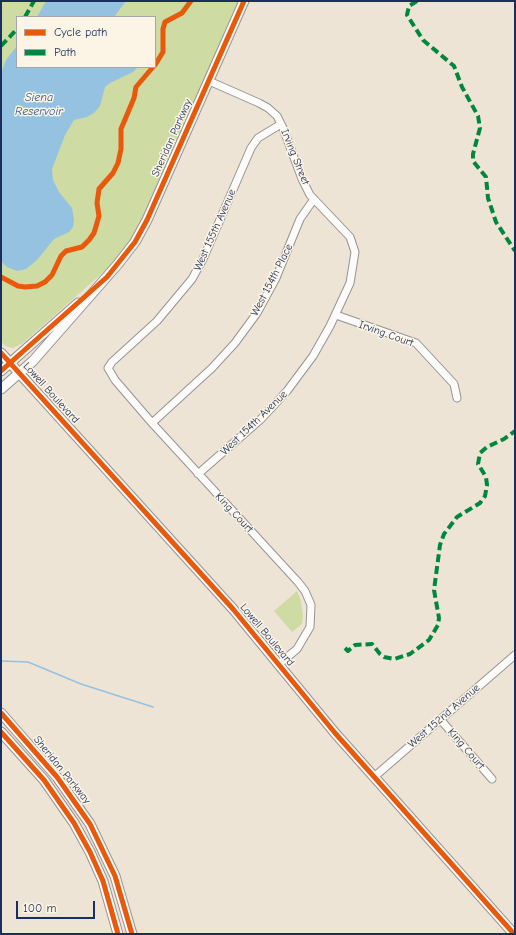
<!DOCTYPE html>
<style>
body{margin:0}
#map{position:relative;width:516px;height:935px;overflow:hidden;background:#ede4d6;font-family:"Comic Neue",sans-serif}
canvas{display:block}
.frame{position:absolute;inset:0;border:2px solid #1b2f5e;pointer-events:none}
.legend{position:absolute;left:16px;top:16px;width:140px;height:52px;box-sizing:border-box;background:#fcf5e5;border:1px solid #a2a6af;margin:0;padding:5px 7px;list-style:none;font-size:12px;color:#1b2f5e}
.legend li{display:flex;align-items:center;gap:8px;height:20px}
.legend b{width:20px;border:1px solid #a2a6af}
.scale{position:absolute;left:16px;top:901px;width:79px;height:18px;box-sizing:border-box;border:2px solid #1b2f5e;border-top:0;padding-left:5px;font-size:12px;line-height:14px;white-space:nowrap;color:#1b2f5e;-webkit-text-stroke:3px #fcf5e5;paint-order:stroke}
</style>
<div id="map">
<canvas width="516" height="935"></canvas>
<div class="frame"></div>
<ul class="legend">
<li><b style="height:5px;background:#e8590c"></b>Cycle path</li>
<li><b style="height:5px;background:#00873e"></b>Path</li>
</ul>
<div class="scale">100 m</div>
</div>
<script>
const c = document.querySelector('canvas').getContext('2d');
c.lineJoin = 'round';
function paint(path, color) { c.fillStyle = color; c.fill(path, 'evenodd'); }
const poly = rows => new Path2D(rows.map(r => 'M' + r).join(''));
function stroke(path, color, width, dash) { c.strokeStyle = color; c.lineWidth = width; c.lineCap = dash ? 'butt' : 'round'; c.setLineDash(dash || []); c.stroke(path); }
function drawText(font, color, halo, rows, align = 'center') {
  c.font = font + ' "Comic Neue",sans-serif'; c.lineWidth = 3; c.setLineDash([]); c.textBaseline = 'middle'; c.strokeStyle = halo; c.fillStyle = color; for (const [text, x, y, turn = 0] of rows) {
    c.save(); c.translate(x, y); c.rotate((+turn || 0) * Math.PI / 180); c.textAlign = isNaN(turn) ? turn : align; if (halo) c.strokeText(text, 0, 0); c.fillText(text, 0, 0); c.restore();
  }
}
const green = poly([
 [1,1,239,1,148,207,131,242,116,261,23,343,13,348,5,346,1,341],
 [17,17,155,17,155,67,17,67],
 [297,591,301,601,303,617,302,624,292,632,274,611]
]);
const water = poly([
 [46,1,126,1,114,17,37,17],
 [17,46,17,67,138,67,133,72,110,83,105,87,100,106,94,113,87,117,74,120,65,135,52,169,53,180,59,192,72,208,74,219,73,227,69,232,54,239,37,260,26,269,17,271,7,267,1,261,1,73,6,60]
]);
const stream = poly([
 [1,661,28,662,81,684,153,707]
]);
const minor = poly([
 [336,315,416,343,454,384,457,398],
 [152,423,212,368,235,343,257,313,276,278,300,219,314,199],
 [198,474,261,419,287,391,313,356,330,326,350,283,355,252,350,237,310,195,302,179,283,128,277,116,268,108,259,103,209,81],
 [279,664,297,649,310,627,311,605,305,591,298,582,152,423,115,380,108,368,112,362,157,321,192,279,203,259,251,148,258,138,281,124],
 [440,719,492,779],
 [374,777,515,655]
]);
const major = poly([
 [1,353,233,609,335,733,514,934],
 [1,371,78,303],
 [1,389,33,361,118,264,135,242,147,220,244,1],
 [1,713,57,777,90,824,115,876,132,934],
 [1,732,44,780,74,823,90,852,103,881,118,934]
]);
const quiet = poly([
 [417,1,409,6,407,15,423,40,454,66,462,87,478,116,480,128,473,154,473,161,486,177,488,198,496,222,515,251],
 [25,17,34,1],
 [1,46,17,29],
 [345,648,348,651,355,645,372,644,380,654,384,657,394,659,410,654,429,640,438,625,439,618,434,590,440,545,444,534,457,517,480,503,485,496,487,485,486,477,478,464,480,453,487,447,504,439,515,431]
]);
const cycleway = poly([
 [155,65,163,52,163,29,165,22,182,13,191,1],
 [1,277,18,286,25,287,37,286,45,282,52,275,61,256,66,251,82,247,89,240,94,233,99,216,97,203,99,189,113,173,118,163,121,149,121,129,134,98,136,87,153,67],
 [1,353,233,609,335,733,514,934],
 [1,371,107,277,135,242,147,220,244,1],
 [1,713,57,777,90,824,115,876,132,934],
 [1,732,44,780,74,823,90,852,103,881,118,934]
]);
const streetNames = [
 ["Sheridan Parkway",172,138,-66],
 ["Irving Street",295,157,68],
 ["West 155th Avenue",215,230,-66],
 ["West 154th Place",272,280,-63],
 ["Irving Court",386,334,20],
 ["Lowell Boulevard",51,393,48],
 ["West 154th Avenue",254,423,-44],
 ["King Court",234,513,47],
 ["Lowell Boulevard",267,635,50],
 ["West 152nd Avenue",444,716,-41],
 ["King Court",466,749,49],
 ["Sheridan Parkway",62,770,51]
];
const waterNames = [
 ["Siena",39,98],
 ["Reservoir",39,112]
];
paint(green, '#cedba3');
paint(water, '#95c2e0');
stroke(stream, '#95c2e0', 1.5);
stroke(minor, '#959494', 9);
stroke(major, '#959494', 11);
stroke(minor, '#fcfbf9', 7);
stroke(major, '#fcfbf9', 9);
stroke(quiet, '#00873e', 4, [8, 4]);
stroke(cycleway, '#e8590c', 5);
drawText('11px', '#1b2f5e', '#fcf5e5', streetNames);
drawText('italic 12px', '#345786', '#fcf5e5', waterNames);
</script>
